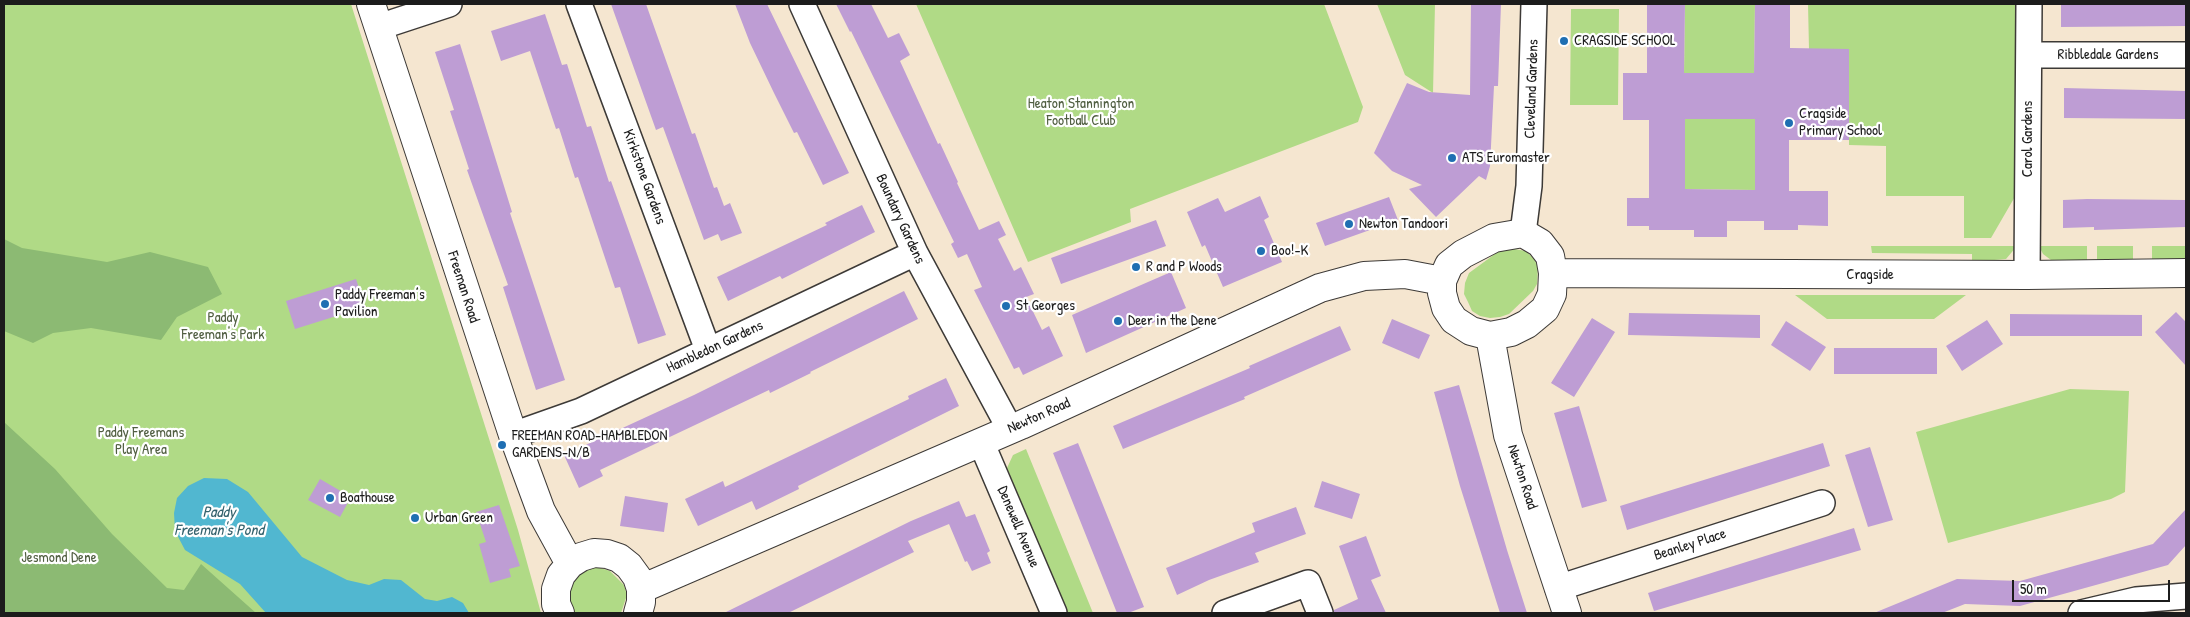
<!DOCTYPE html>
<meta charset="utf-8">
<style>
body{margin:0}
#map{position:relative;width:2190px;height:617px;overflow:hidden;background:#f5e6d0;font-family:"Patrick Hand",sans-serif}
canvas{display:block}
.frame{position:absolute;inset:0;border:5px solid #1c1c1c;pointer-events:none}
.scale{position:absolute;left:2012px;top:580px;width:158px;height:22px;box-sizing:border-box;border:2px solid #1c1c1c;border-top:0;padding-left:6px;font-size:15px;line-height:18px;white-space:nowrap;color:#1c1c1c;-webkit-text-stroke:4px #fff;paint-order:stroke}
</style>
<div id="map">
<canvas width="2190" height="617"></canvas>
<div class="frame"></div>
<div class="scale">50 m</div>
</div>
<script>
const c = document.querySelector('canvas').getContext('2d');
c.lineJoin = 'round';
function paint(path, color) { c.fillStyle = color; c.fill(path, 'evenodd'); }
const poly = rows => new Path2D(rows.map(r => 'M' + r).join(''));
function stroke(path, color, width, dash) { c.strokeStyle = color; c.lineWidth = width; c.lineCap = dash ? 'butt' : 'round'; c.setLineDash(dash || []); c.stroke(path); }
function drawText(font, color, halo, rows, align = 'center') {
  c.font = font + ' "Patrick Hand",sans-serif'; c.lineWidth = 4.5; c.setLineDash([]); c.textBaseline = 'middle'; c.strokeStyle = halo; c.fillStyle = color; for (const [text, x, y, turn = 0] of rows) {
    c.save(); c.translate(x, y); c.rotate((+turn || 0) * Math.PI / 180); c.textAlign = isNaN(turn) ? turn : align; if (halo) c.strokeText(text, 0, 0); c.fillText(text, 0, 0); c.restore();
  }
}
const green = poly([
 [4,4,351,4,518,530,541,613,4,613],
 [916,4,1324,4,1363,107,1358,122,1130,209,1131,222,1028,262],
 [1377,4,1435,4,1433,93,1405,75],
 [1685,4,1755,4,1754,73,1684,73],
 [1808,4,2021,4,2020,188,1991,238,1964,238,1964,196,1886,196,1886,146,1849,145,1849,49,1809,49],
 [1571,9,1619,9,1618,105,1570,105],
 [1685,119,1755,119,1755,190,1685,189],
 [1871,246,2017,246,2006,259,1972,262,1972,254,1872,253],
 [2039,246,2087,246,2087,261,2051,260,2043,254],
 [2097,246,2133,246,2133,261,2097,261],
 [2152,246,2186,246,2186,261,2152,261],
 [1508,248,1526,251,1534,259,1538,266,1537,284,1533,291,1509,314,1500,317,1490,318,1480,316,1472,311,1468,302,1464,294,1465,283,1469,273,1499,251],
 [1795,295,1966,295,1934,319,1827,319],
 [2070,389,2129,391,2125,492,2111,499,1948,543,1916,432],
 [1026,449,1093,613,1067,613,1007,468,1013,455],
 [591,568,601,568,610,571,624,585,627,595,621,613,573,613,570,606,569,588,574,579,581,572]
]);
const forest = poly([
 [4,239,22,248,107,262,150,252,208,267,222,294,177,317,161,340,91,328,53,333,33,343,4,331],
 [4,422,55,469,112,534,167,588,184,590,201,564,256,613,4,613]
]);
const water = poly([
 [204,478,227,479,248,492,302,557,347,580,369,585,384,579,401,580,425,599,437,601,452,597,463,603,469,613,266,613,240,584,185,550,175,531,174,513,177,498,188,486]
]);
const building = poly([
 [611,4,646,4,692,134,695,133,714,188,717,187,724,206,730,203,742,233,721,241,718,234,704,240,663,127,656,130],
 [735,4,767,4,849,173,823,185,797,132,794,133,774,93,750,43],
 [836,4,871,4,888,38,899,33,910,55,900,61,938,144,940,143,958,182,957,183,979,230,999,221,1006,235,998,239,1014,271,1021,267,1034,294,1026,297,1042,330,1049,326,1063,356,1023,375,1019,367,1014,369,974,290,982,287,967,254,958,258,951,244,954,242,931,195,851,31,850,32],
 [1471,4,1501,4,1498,86,1494,86,1490,166,1486,180,1479,176,1436,217,1409,189,1422,185,1392,171,1374,153,1407,83,1429,92,1470,95],
 [1647,4,1685,4,1684,73,1754,73,1755,4,1790,4,1790,48,1849,49,1849,140,1789,140,1789,191,1828,191,1828,226,1798,225,1798,230,1764,230,1764,221,1727,221,1727,237,1694,237,1694,230,1649,230,1649,226,1627,226,1627,198,1649,198,1649,120,1623,120,1623,73,1647,73],
 [1685,119,1755,119,1755,190,1685,189],
 [2061,4,2186,4,2186,26,2061,27],
 [545,14,562,65,567,64,587,127,591,126,609,182,611,181,666,335,638,344,620,287,615,288,578,177,575,178,559,128,556,129,530,51,501,61,491,31],
 [460,44,512,212,510,213,565,380,536,390,503,287,508,285,467,170,469,169,450,111,454,110,435,52],
 [2064,88,2186,91,2186,119,2064,118],
 [1260,196,1269,217,1264,220,1282,262,1223,287,1205,245,1202,247,1187,212,1218,198,1225,212],
 [1389,197,1398,220,1325,246,1316,223],
 [2087,199,2186,200,2186,227,2094,230,2094,227,2063,228,2063,200],
 [862,205,875,232,782,279,780,276,728,301,717,277,827,225,825,223],
 [1156,220,1166,246,1061,284,1051,258],
 [1171,272,1186,308,1086,353,1072,315],
 [356,279,365,307,295,329,286,301],
 [904,291,918,319,810,372,811,373,770,393,769,390,600,470,603,476,579,488,564,455,694,395],
 [2176,312,2186,322,2186,366,2155,332],
 [1629,313,1760,315,1760,338,1628,335],
 [2010,314,2142,315,2142,336,2010,336],
 [1592,318,1615,332,1574,397,1551,383],
 [1392,319,1430,335,1419,359,1382,343],
 [1987,320,2003,344,1962,371,1946,346],
 [1786,321,1826,347,1810,371,1771,345],
 [1340,326,1351,350,1244,397,1245,399,1123,449,1113,426,1250,368,1249,366],
 [1834,348,1937,348,1937,374,1834,374],
 [946,378,959,406,798,486,799,489,756,510,752,501,698,526,685,499,723,481,725,487,909,399,908,396],
 [1459,385,1507,550,1527,613,1500,613,1460,486,1434,392],
 [1579,406,1607,501,1582,508,1554,413],
 [1078,443,1144,607,1128,613,1117,613,1053,453],
 [1823,443,1830,466,1627,530,1620,506],
 [1870,447,1893,520,1868,527,1845,455],
 [320,479,351,497,340,517,308,500],
 [1322,481,1360,494,1352,519,1314,507],
 [625,496,668,503,664,532,620,526],
 [959,501,966,517,975,514,990,551,987,553,991,563,972,571,967,561,965,562,949,524,908,541,914,552,788,613,724,613,911,521],
 [499,505,520,566,509,569,511,577,490,583,479,544,486,542,476,512],
 [1296,507,1306,534,1255,553,1259,562,1209,580,1177,595,1166,568,1255,532,1252,523],
 [2186,509,2186,545,2168,565,2020,606,1965,604,1942,613,1874,613,1957,579,2020,581,2153,544],
 [1854,528,1861,550,1654,611,1648,593],
 [1366,536,1381,576,1371,580,1386,613,1334,613,1334,610,1358,599,1339,546]
]);
const minor = poly([
 [579,4,708,350],
 [802,4,915,253,1010,429],
 [379,27,449,4],
 [2029,55,2186,55],
 [1523,233,1529,186,1534,4],
 [2027,275,2029,4],
 [513,435,581,411,915,253],
 [981,442,1054,613],
 [1558,588,1822,503],
 [1225,613,1308,583,1320,613],
 [2081,613,2136,600,2186,596]
]);
const tertiary = poly([
 [371,4,513,435,541,511,570,564],
 [1523,233,1540,243,1550,256,1553,273,1552,294,1545,309,1527,324,1511,332,1490,336,1471,331,1454,320,1446,308,1442,293,1442,281,1449,265,1463,254,1494,238,1523,233],
 [1553,273,2027,275,2186,273],
 [1490,336,1508,435,1567,613],
 [641,589,1021,425,1320,288,1364,276,1405,274,1442,281],
 [560,613,556,604,556,589,561,575,570,564,581,557,594,553,607,554,619,558,629,566,637,577,641,589,641,602,638,613]
]);
const markers = [
 [1564,41,5,"#1f6fb2"],
 [1789,123,5,"#1f6fb2"],
 [1452,158,5,"#1f6fb2"],
 [1349,224,5,"#1f6fb2"],
 [1261,251,5,"#1f6fb2"],
 [1136,267,5,"#1f6fb2"],
 [325,304,5,"#1f6fb2"],
 [1006,306,5,"#1f6fb2"],
 [1118,321,5,"#1f6fb2"],
 [502,445,5,"#1f6fb2"],
 [330,498,5,"#1f6fb2"],
 [415,518,5,"#1f6fb2"]
];
const poiNames = [
 ["CRAGSIDE SCHOOL",1574,41],
 ["Cragside",1799,114],
 ["Primary School",1799,131],
 ["ATS Euromaster",1462,158],
 ["Newton Tandoori",1359,224],
 ["Boo!-K",1271,251],
 ["R and P Woods",1146,267],
 ["Paddy Freeman’s",335,295],
 ["Pavilion",335,312],
 ["St Georges",1016,306],
 ["Deer in the Dene",1128,321],
 ["FREEMAN ROAD-HAMBLEDON",512,436],
 ["GARDENS-N/B",512,453],
 ["Boathouse",340,498],
 ["Urban Green",425,518]
];
const streetNames = [
 ["Ribbledale Gardens",2108,55],
 ["Cleveland Gardens",1532,89,-88],
 ["Carol Gardens",2028,139,-90],
 ["Kirkstone Gardens",644,177,70],
 ["Boundary Gardens",900,219,65],
 ["Cragside",1870,275],
 ["Freeman Road",463,287,72],
 ["Hambledon Gardens",715,347,-25],
 ["Newton Road",1039,416,-24],
 ["Newton Road",1522,477,72],
 ["Denewell Avenue",1018,527,67],
 ["Beanley Place",1690,545,-18]
];
const parkNames = [
 ["Heaton Stannington",1081,104],
 ["Football Club",1081,121],
 ["Paddy",223,318],
 ["Freeman's Park",223,335],
 ["Paddy Freemans",141,433],
 ["Play Area",141,450],
 ["Jesmond Dene",59,558]
];
const waterNames = [
 ["Paddy",219,513],
 ["Freeman's Pond",219,531]
];
paint(green, '#b0da86');
paint(forest, '#8cba73');
paint(water, '#51b7d0');
paint(building, '#be9dd4');
stroke(minor, '#3d3a37', 28);
stroke(tertiary, '#3d3a37', 30);
stroke(minor, '#fff', 25);
stroke(tertiary, '#fff', 28);
for (const [x, y, r, color] of markers) { const dot = new Path2D(); dot.arc(x, y, r, 0, 2 * Math.PI); c.fillStyle = color; c.fill(dot); stroke(dot, '#fff', 2); }
drawText('15px', '#1c1c1c', '#fff', poiNames, 'left');
drawText('15px', '#1c1c1c', '#fff', streetNames);
drawText('15px', '#505e41', '#fff', parkNames);
drawText('italic 16px', '#34626d', '#fff', waterNames);
</script>
